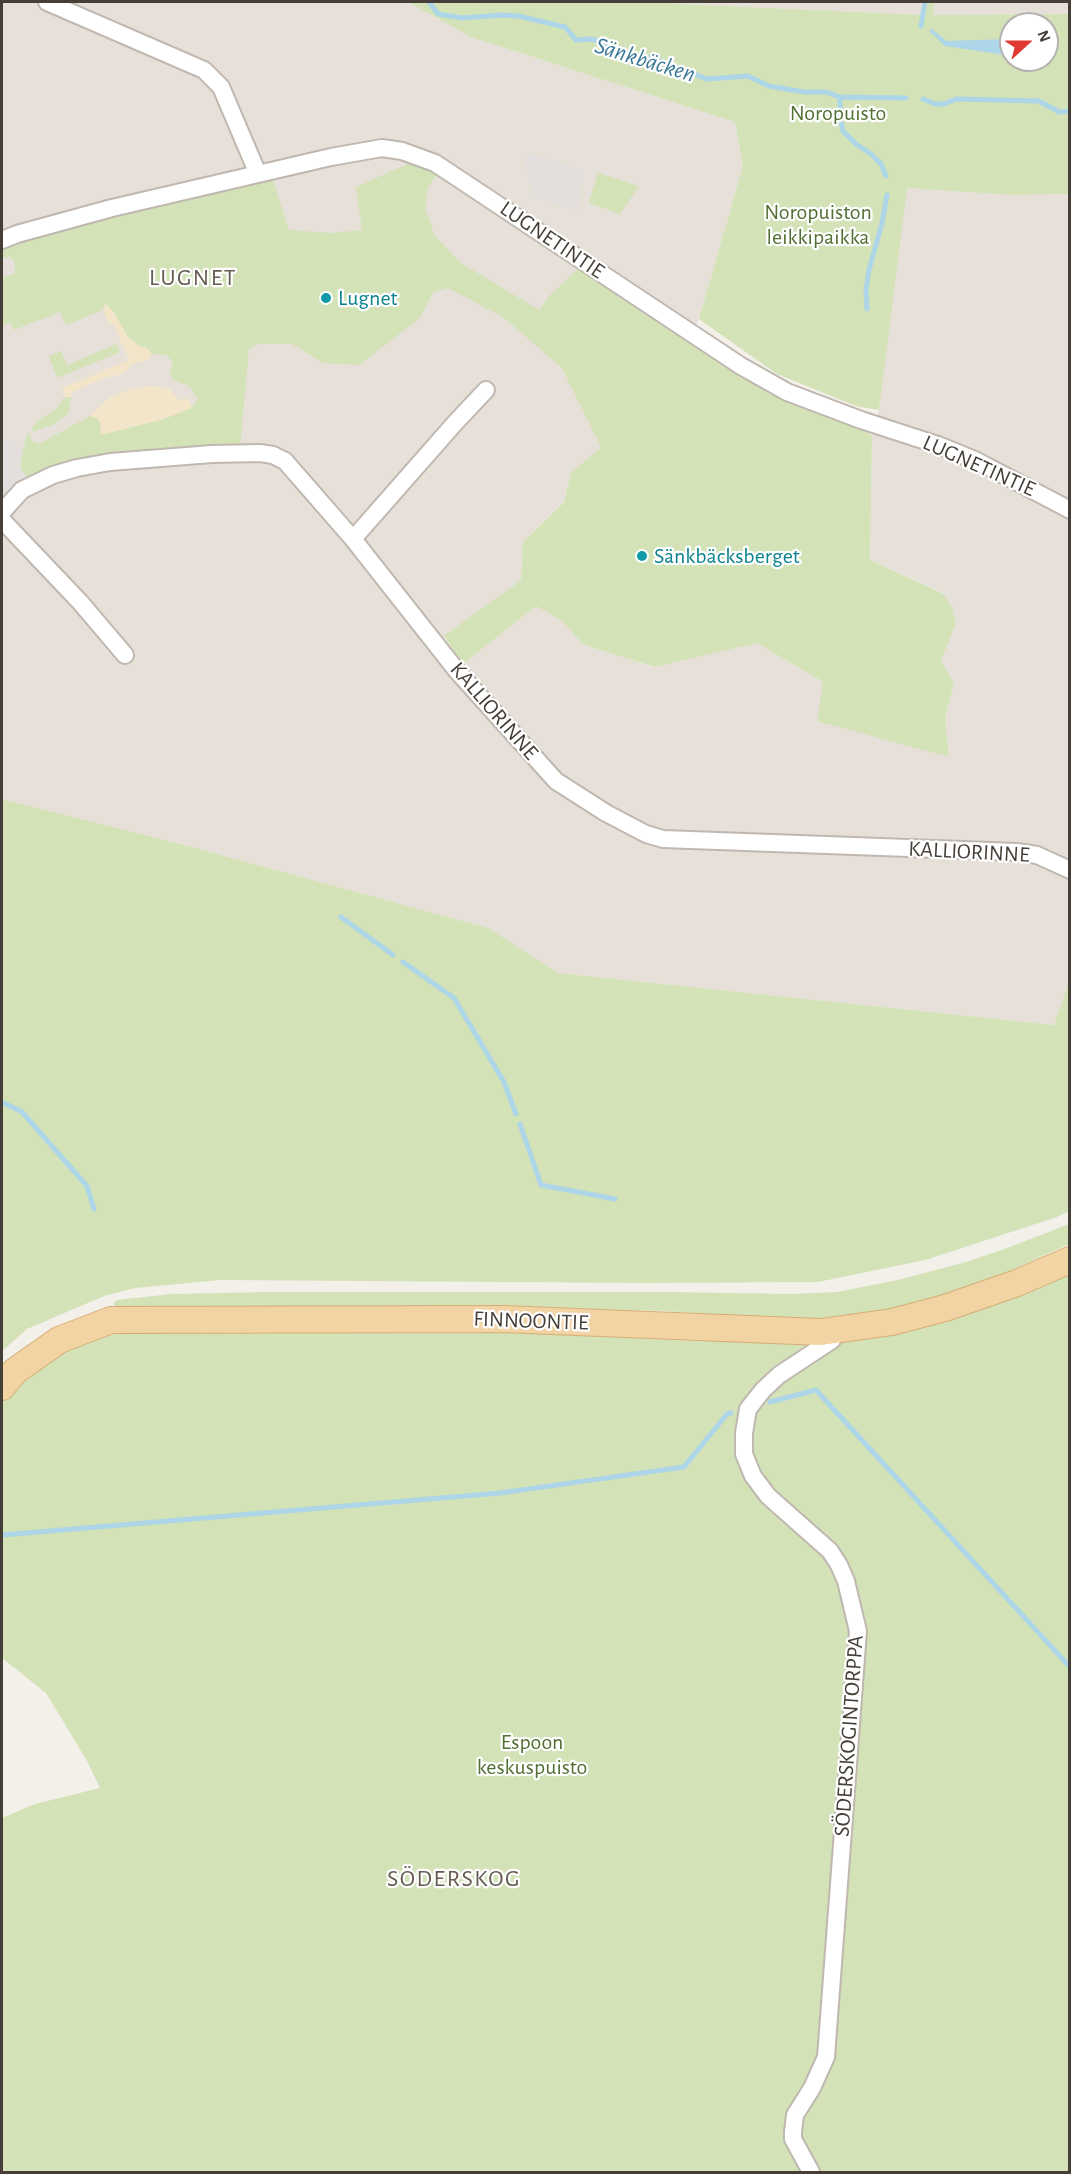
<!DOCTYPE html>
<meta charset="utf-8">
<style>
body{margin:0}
#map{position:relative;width:1071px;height:2174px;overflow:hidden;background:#f3efe9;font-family:"Alegreya Sans",sans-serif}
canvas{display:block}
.frame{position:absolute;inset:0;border:3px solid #453f38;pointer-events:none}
.north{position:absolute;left:999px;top:12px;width:60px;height:60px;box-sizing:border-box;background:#fff;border:2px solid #b5b2af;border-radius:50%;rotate:69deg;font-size:16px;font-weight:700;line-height:24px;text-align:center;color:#453f38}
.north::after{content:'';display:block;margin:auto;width:21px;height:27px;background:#e03b33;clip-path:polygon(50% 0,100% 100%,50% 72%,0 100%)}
</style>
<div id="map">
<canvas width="1071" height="2174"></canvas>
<div class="frame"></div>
<div class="north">N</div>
</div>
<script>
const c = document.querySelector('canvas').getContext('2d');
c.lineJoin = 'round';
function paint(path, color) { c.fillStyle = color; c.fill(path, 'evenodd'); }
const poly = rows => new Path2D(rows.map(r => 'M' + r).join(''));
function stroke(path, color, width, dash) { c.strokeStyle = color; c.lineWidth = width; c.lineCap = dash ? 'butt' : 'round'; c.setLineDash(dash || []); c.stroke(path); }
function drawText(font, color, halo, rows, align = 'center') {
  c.font = font + ' "Alegreya Sans",sans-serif'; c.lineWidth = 4.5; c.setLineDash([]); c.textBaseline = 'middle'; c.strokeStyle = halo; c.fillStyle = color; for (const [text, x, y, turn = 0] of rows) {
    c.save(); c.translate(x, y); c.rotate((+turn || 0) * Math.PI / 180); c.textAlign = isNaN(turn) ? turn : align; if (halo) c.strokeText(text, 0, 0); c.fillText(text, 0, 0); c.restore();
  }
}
const residential = poly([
 [2,2,408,2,471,37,735,122,743,166,699,319,688,339,548,297,536,314,601,447,571,473,564,501,523,542,521,580,444,637,463,664,536,606,562,621,584,645,654,667,757,643,949,757,945,718,954,683,941,661,956,623,942,592,870,560,872,435,879,410,906,188,1012,195,1069,194,1070,983,1054,1025,558,973,487,928,177,843,2,799],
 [668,2,928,2,925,15,678,4],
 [934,2,1069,2,1069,14,932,15]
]);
const green = poly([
 [408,2,667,2,678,4,925,15,928,2,934,2,933,15,1069,14,1069,194,1012,195,907,188,879,410,856,406,777,374,699,319,743,166,735,122,471,37],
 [1011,24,1047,24,1047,60,1011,60],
 [414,161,440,170,428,187,425,209,435,236,461,263,539,310,548,297,579,268,761,387,872,435,870,560,942,593,952,607,956,623,941,661,954,683,945,718,949,757,817,721,823,682,757,643,655,667,584,645,562,621,536,606,463,664,444,636,521,580,523,542,564,502,571,473,601,447,562,368,503,317,448,288,433,292,420,318,359,365,323,363,292,344,257,344,249,349,240,446,28,478,22,471,20,465,23,450,27,435,30,433,30,437,33,442,39,444,90,416,97,418,100,423,102,434,192,408,198,399,189,386,173,380,170,374,173,362,166,355,152,354,147,348,139,346,128,337,108,305,105,304,103,310,66,325,60,312,14,330,11,322,2,326,2,277,14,274,15,269,14,261,10,257,2,258,2,245,272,177,289,230,331,233,362,230,356,187],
 [598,173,639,186,620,214,589,203],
 [117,344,120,352,57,378,49,356,61,351,67,365],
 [64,397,71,397,68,414,52,425,32,432,33,427,38,420,55,410],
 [2,799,177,843,488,928,558,973,1054,1025,1069,983,1069,1211,1057,1217,925,1260,818,1282,648,1283,220,1280,135,1288,104,1296,27,1329,2,1351],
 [1069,1224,1069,1244,1008,1272,921,1302,867,1314,798,1320,665,1311,588,1309,296,1313,171,1307,119,1311,115,1308,114,1303,117,1300,172,1294,267,1292,666,1292,793,1294,837,1292,898,1280,966,1262,1010,1247],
 [1069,1267,1069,2172,2,2172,2,1818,35,1804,100,1788,86,1759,46,1693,2,1658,2,1402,22,1378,74,1345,107,1335,138,1330,483,1331,692,1341,851,1335]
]);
const sand = poly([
 [106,304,113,311,128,337,139,346,147,348,152,354,149,359,131,365,129,368,121,374,101,379,73,392,71,397,65,397,62,388,129,360,113,323,109,324,103,310],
 [148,386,169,388,178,400,186,398,189,400,192,408,164,419,101,435,100,423,97,418,90,416,96,410,109,398,130,389]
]);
const parking = poly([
 [526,153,584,171,581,182,578,211,530,196,532,184,524,161],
 [3,437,23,450,20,465,22,471,28,478,2,502,2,439]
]);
const water = poly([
 [930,28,947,41,1010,39,1011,53,1005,55,945,46,930,32]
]);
const stream = poly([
 [429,2,438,14,462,18,502,15,518,16,565,27,576,40,591,39,609,44,624,58,639,56,656,59,707,79,748,76,769,86,804,92,826,92,840,97,906,98],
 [921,26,925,2],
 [840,97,840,117,843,131,856,144,871,154,881,164,886,176],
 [923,99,935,104,944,104,956,99,1039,101,1059,112,1070,111],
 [867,309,866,290,869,270,882,223,887,195],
 [341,917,393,955],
 [403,962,454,998,504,1082,516,1114],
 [2,1102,22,1112,87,1186,94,1209],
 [520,1124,541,1185,615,1199],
 [770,1402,816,1390,1070,1667],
 [2,1535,500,1493,684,1467,727,1414,731,1413]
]);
const street = poly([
 [47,2,204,70,221,87,258,174],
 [2,240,17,234,112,208,331,157,382,148,402,151,435,163,741,366,787,392,861,420,938,445,977,461,1070,510],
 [2,512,22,490,53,475,77,468,110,462,212,454,260,453,273,455,285,461,353,539,457,671,556,781,606,813,646,834,663,839,1017,852,1037,855,1070,870],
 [2,520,80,602,125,655],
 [353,539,455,423,486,390],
 [811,2172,793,2139,793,2132,795,2115,812,2088,826,2057,858,1631,846,1581,839,1565,830,1551,768,1496,753,1476,744,1454,744,1433,748,1409,763,1390,779,1375,832,1340,835,1331]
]);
const primary = poly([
 [2,1387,15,1371,59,1340,111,1320,503,1319,821,1332,892,1322,945,1308,1017,1283,1070,1260]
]);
const markers = [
 [326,298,6,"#0f9aa8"],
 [642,556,6,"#0f9aa8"]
];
const parkNames = [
 ["Noropuisto",838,113],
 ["Noropuiston",818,212],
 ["leikkipaikka",818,237],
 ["Espoon",532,1742],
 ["keskuspuisto",532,1767]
];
const streetNames = [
 ["LUGNETINTIE",552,240,34],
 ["LUGNETINTIE",979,466,24],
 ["KALLIORINNE",494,711,49],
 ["KALLIORINNE",969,852,3],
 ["FINNOONTIE",531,1321,2],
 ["SÖDERSKOGINTORPPA",849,1736,-86]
];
const cultureNames = [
 ["Lugnet",338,298],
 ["Sänkbäcksberget",654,556]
];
const waterNames = [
 ["Sänkbäcken",645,60,17]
];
const neighbourhoodNames = [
 ["LUGNET",193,278],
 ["SÖDERSKOG",454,1879]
];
paint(residential, '#e6e0d8');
paint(green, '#d3e2b7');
paint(sand, '#f2e5ca');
paint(parking, '#e2dfdd');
paint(water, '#add6e8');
stroke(stream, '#add6e8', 5);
stroke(street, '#c0b8b0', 20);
stroke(primary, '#d5ae75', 28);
stroke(street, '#fff', 16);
stroke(primary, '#f2d3a3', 26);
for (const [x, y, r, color] of markers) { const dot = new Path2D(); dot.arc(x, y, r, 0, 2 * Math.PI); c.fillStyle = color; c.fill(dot); stroke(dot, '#fff', 2); }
drawText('22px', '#517033', '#fff', parkNames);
drawText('22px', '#453f38', '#fff', streetNames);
drawText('22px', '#0d838f', '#fff', cultureNames, 'left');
drawText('italic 24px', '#3a7895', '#fff', waterNames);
c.letterSpacing = '1.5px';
drawText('24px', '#675c51', '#fff', neighbourhoodNames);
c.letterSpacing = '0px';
</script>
